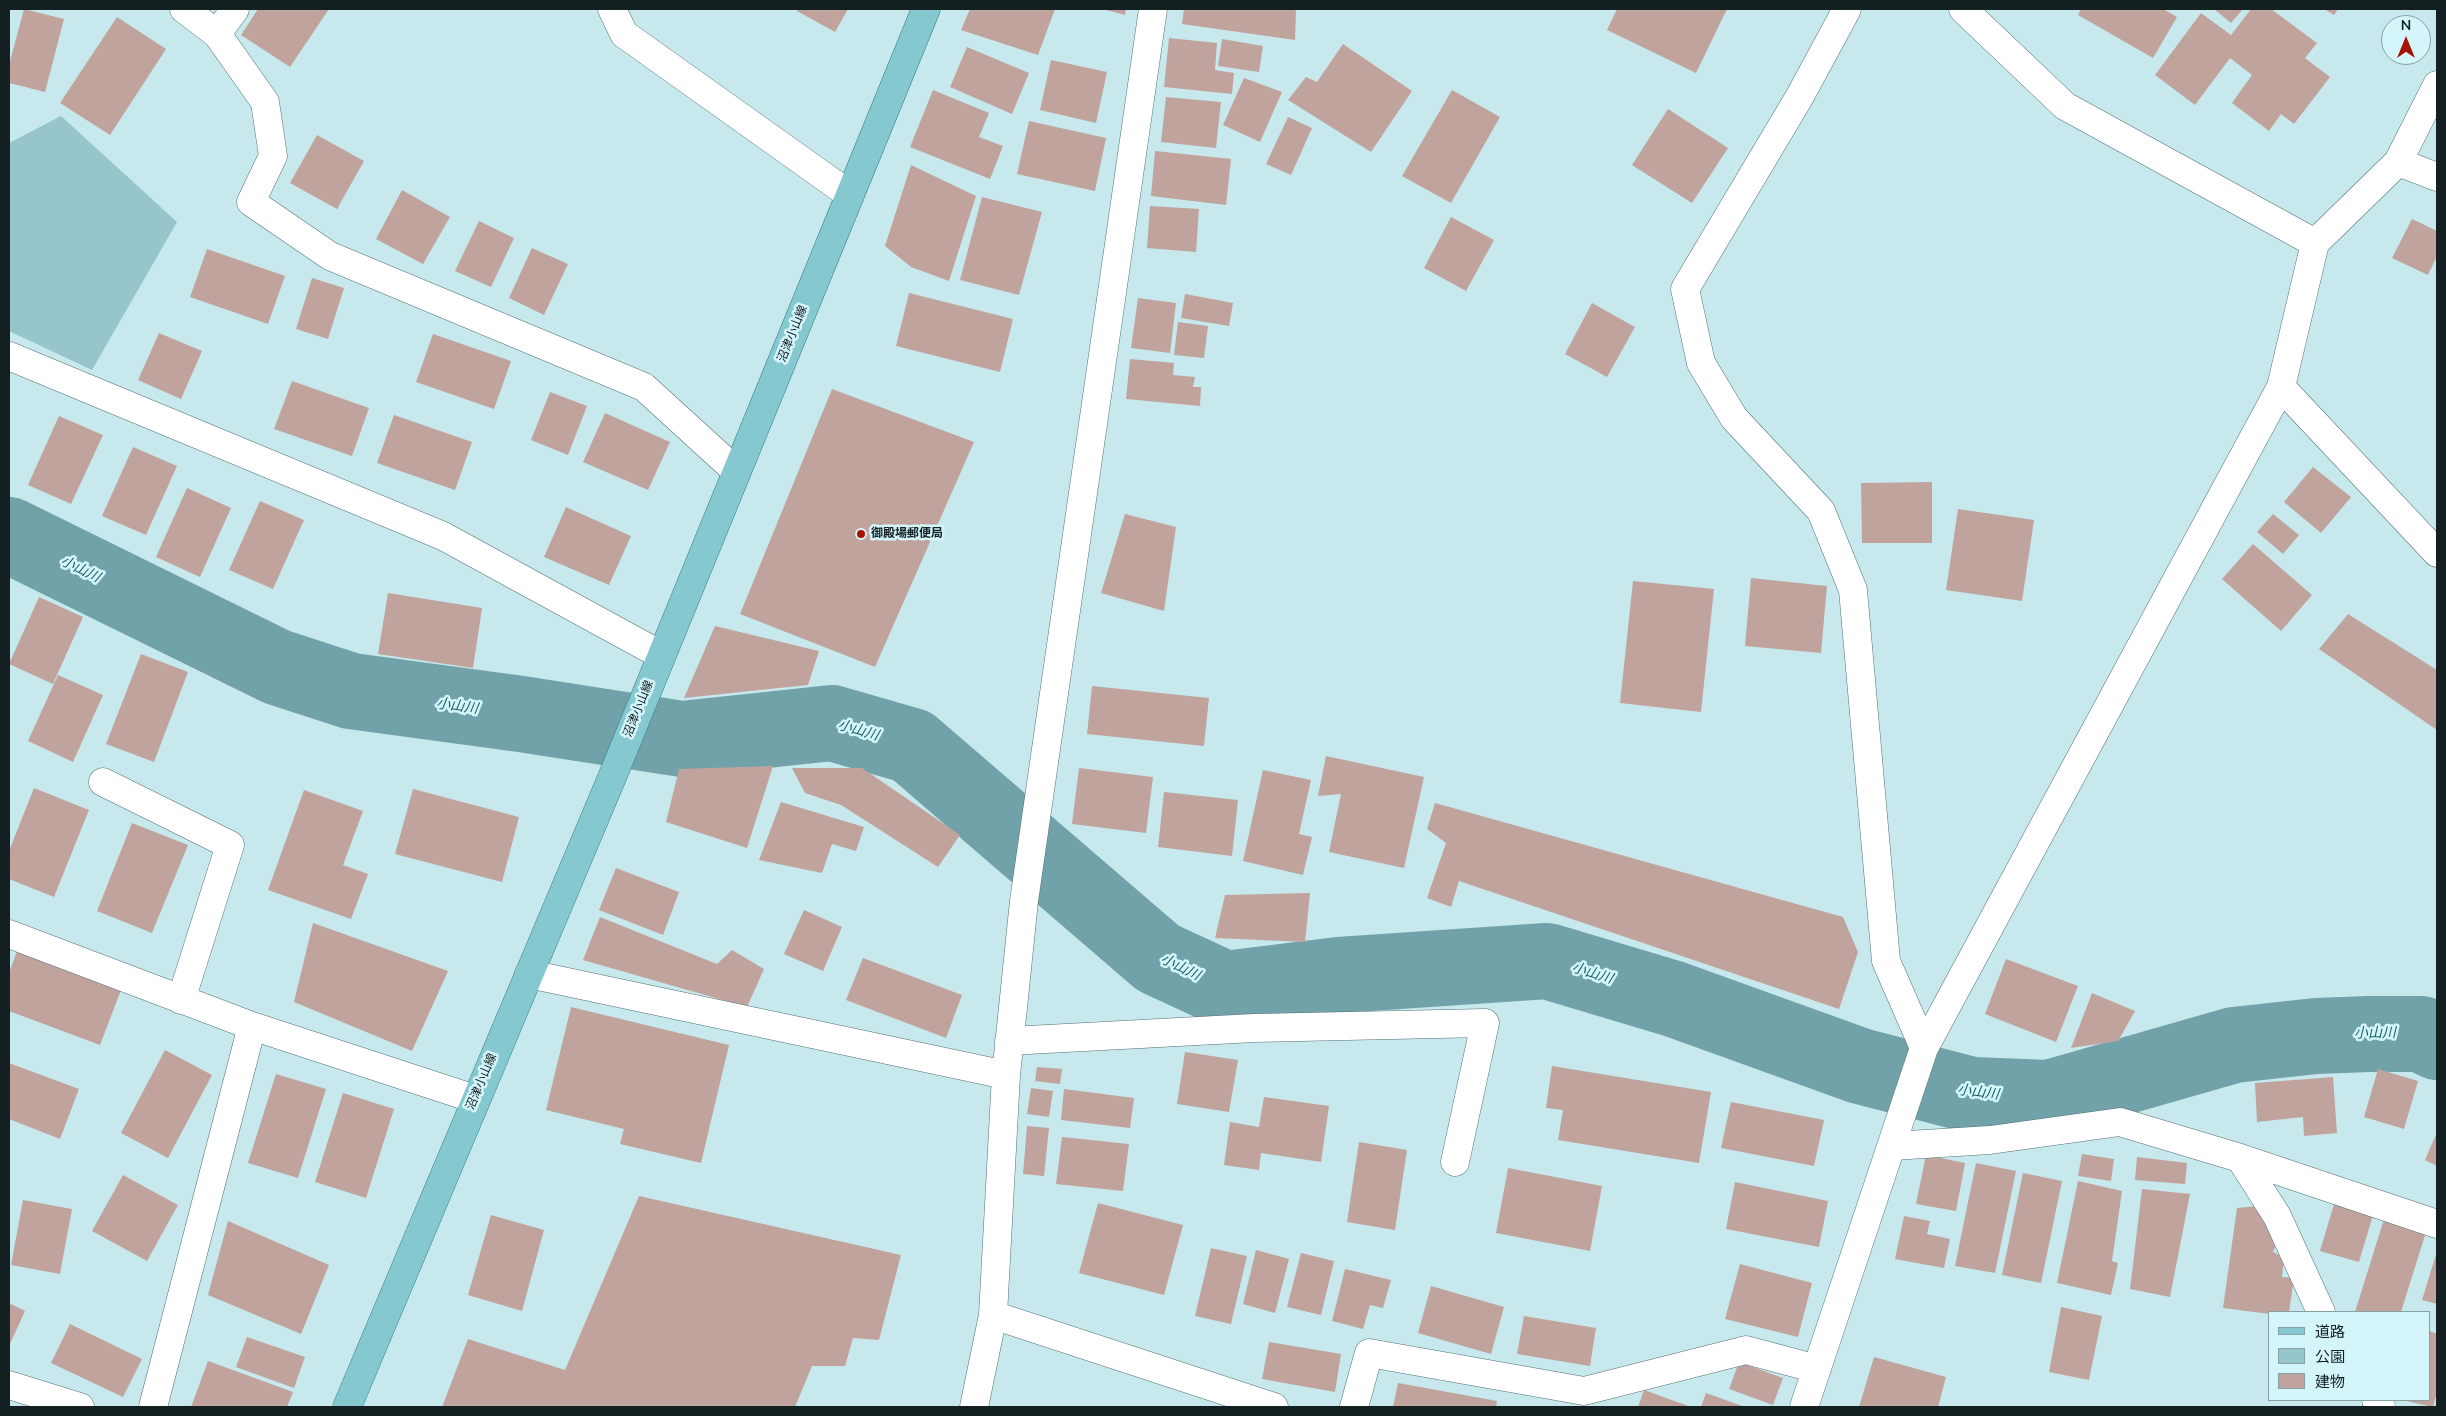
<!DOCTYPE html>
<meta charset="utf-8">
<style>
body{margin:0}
#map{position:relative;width:2446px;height:1416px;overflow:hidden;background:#c7e9ed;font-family:"Nunito Sans","Noto Sans JP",sans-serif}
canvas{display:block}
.frame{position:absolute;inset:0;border:10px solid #131f21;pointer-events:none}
.legend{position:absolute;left:2268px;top:1311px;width:162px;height:90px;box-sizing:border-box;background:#d4f6fb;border:1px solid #87a0a4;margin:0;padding:6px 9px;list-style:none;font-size:15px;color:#131f21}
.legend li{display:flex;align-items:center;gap:10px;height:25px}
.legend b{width:25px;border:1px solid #87a0a4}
.north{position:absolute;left:2381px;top:15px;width:50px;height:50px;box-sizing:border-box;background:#d4f6fb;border:1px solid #87a0a4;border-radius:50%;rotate:0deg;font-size:14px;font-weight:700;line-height:20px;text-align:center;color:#131f21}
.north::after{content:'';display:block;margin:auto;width:18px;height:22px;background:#a61304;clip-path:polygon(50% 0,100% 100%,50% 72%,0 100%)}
</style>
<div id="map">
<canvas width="2446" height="1416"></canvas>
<div class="frame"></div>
<ul class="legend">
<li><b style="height:6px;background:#85c8d0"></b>道路</li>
<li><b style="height:14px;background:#96c5cc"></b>公園</li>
<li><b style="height:14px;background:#c0a39d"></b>建物</li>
</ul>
<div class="north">N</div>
</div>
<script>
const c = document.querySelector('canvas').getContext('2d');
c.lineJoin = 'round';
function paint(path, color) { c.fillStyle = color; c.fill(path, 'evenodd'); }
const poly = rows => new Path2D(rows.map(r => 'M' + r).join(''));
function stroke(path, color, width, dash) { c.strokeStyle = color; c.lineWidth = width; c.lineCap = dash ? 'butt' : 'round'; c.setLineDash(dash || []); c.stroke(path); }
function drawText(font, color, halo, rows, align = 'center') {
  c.font = font + ' "Nunito Sans","Noto Sans JP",sans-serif'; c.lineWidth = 5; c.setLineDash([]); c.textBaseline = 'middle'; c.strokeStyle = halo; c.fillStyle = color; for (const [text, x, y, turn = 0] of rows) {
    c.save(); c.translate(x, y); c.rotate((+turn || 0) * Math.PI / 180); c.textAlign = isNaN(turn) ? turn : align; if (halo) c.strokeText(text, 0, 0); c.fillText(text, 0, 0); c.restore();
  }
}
const green = poly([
 [61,116,177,222,92,370,9,331,9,143]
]);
const river = poly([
 [9,535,277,667,351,691,521,714,682,739,832,723,912,746,1158,958,1225,989,1339,975,1547,961,1674,999,1860,1066,1972,1095,2049,1098,2234,1045,2316,1036,2369,1034,2421,1034,2437,1042]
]);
const building = poly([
 [24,9,64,19,45,92,9,83,9,65],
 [258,9,329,9,290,67,241,35],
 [799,9,848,9,835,32,797,11],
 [970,9,1055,9,1038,55,961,30],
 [1102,9,1126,9,1125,15],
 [1184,9,1296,9,1295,40,1182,24],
 [1617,9,1727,9,1696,73,1607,30],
 [2081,9,2163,9,2177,17,2153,58,2078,15],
 [2214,9,2243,9,2231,23],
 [2251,9,2271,9,2317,43,2305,58,2330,77,2294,124,2281,114,2269,131,2232,103,2252,75,2230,58,2195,105,2155,75,2201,13,2231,35],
 [2324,9,2338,9,2334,15],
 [117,17,166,49,110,135,60,103],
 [1169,38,1217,43,1215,70,1234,73,1232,94,1164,87],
 [1222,39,1263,46,1259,72,1218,66],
 [1343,44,1412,91,1371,152,1288,100,1306,77,1317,82],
 [967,47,1029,73,1012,114,950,87],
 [1051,60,1107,72,1096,123,1040,110],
 [1244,78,1282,92,1260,142,1223,125],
 [933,90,989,113,979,137,1003,146,990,179,910,147],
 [1452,90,1500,117,1451,203,1402,176],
 [1166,97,1221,102,1216,148,1161,142],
 [1668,109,1728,148,1692,203,1632,165],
 [1288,117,1312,128,1291,175,1266,164],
 [1029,121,1106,138,1095,191,1017,174],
 [317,135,364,161,337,209,290,183],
 [1155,151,1231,159,1226,205,1151,196],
 [911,165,976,196,949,281,911,267,885,246],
 [402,190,450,217,423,264,376,239],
 [982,197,1042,212,1019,295,960,280],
 [1150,206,1199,209,1196,252,1147,248],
 [1451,217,1494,240,1466,291,1424,268],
 [2412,219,2437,231,2437,256,2428,275,2392,258],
 [479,221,514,238,491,287,455,271],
 [532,248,568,264,544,315,509,298],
 [207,249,285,276,268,324,190,297],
 [312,278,344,288,328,339,296,329],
 [909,293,1013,319,1000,372,896,346],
 [1185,294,1233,303,1229,326,1181,318],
 [1138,298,1176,303,1170,353,1131,348],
 [1592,303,1635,327,1607,377,1565,354],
 [1178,322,1208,326,1204,358,1174,355],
 [159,333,202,351,181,399,138,380],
 [433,334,511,361,494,409,416,382],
 [1130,359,1174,363,1173,375,1195,377,1193,387,1201,387,1200,406,1126,399],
 [292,381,369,408,352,456,274,429],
 [832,389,974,442,875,667,740,614],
 [550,392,587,406,568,455,531,440],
 [605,413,670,442,648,490,583,462],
 [394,415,472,442,455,490,377,463],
 [59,416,103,435,71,504,28,485],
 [133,447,177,466,146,535,102,516],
 [2313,467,2351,497,2321,533,2284,502],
 [1932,482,1932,543,1862,543,1861,483],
 [187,488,231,508,200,577,156,557],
 [260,501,304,520,273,589,229,570],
 [566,507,631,536,609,585,544,557],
 [1958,509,2034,520,2022,601,1946,590],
 [1125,514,1176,527,1164,611,1101,593],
 [2273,514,2299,535,2283,554,2257,532],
 [2253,544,2312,595,2281,631,2222,579],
 [1751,578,1827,586,1821,653,1745,646],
 [1633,581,1714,589,1701,712,1620,703],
 [388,593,482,608,473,668,378,654],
 [39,597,83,617,53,684,9,664],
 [2348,614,2437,670,2437,730,2319,649],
 [715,626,819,651,808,685,684,698],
 [141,654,188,672,154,762,106,744],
 [58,675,103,695,73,762,28,741],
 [1092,686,1209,698,1204,746,1087,734],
 [1326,756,1424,777,1404,868,1329,852,1341,794,1318,796],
 [773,766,747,848,666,822,679,769],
 [792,768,862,768,960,835,938,867,841,805,805,793],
 [1079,768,1153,777,1146,833,1072,824],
 [1263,770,1311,780,1299,834,1312,837,1303,875,1243,861],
 [34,788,89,810,54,897,9,879,9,851],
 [413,789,519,817,502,882,395,854],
 [304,790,363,811,343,865,368,874,351,919,268,890],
 [1164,792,1238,800,1232,856,1158,847],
 [781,802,864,827,856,851,832,844,822,873,759,860],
 [1435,803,1843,917,1858,952,1839,1009,1459,881,1451,907,1427,898,1446,843,1427,829],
 [132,823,188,845,152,933,97,911],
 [616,868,679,892,663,935,599,910],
 [1310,893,1305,942,1215,938,1225,895],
 [804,910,842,927,823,971,784,954],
 [600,917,717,964,732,950,764,969,747,1007,583,960],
 [313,923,448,971,412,1051,294,1002],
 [17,951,121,990,100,1045,9,1011,9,973],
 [863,958,962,995,946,1038,846,1000],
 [2006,959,2078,986,2056,1042,1985,1014],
 [2092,993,2135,1011,2118,1041,2071,1048],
 [571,1007,729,1045,701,1163,620,1144,624,1129,546,1110],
 [165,1050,212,1075,168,1158,121,1133],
 [1185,1052,1238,1060,1229,1112,1177,1104],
 [9,1063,79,1089,60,1139,9,1119],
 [1552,1066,1711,1092,1699,1163,1558,1140,1563,1110,1546,1108],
 [1037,1067,1062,1069,1060,1084,1035,1081],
 [2378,1069,2418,1081,2404,1129,2364,1117],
 [276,1074,326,1089,298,1178,248,1163],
 [2333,1077,2337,1133,2304,1136,2303,1117,2257,1122,2255,1083],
 [1031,1088,1053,1091,1049,1117,1027,1114],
 [1064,1089,1134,1098,1130,1128,1061,1120],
 [343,1093,394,1109,366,1198,315,1182],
 [1264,1097,1329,1106,1321,1162,1261,1153,1259,1170,1224,1165,1230,1122,1259,1127],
 [1731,1102,1824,1120,1814,1166,1721,1148],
 [1027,1126,1049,1128,1044,1176,1023,1174],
 [2437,1132,2437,1166,2425,1160],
 [1062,1137,1129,1144,1123,1191,1056,1184],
 [1359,1142,1407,1150,1395,1230,1347,1222],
 [2082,1154,2114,1159,2111,1181,2078,1176],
 [1926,1155,1965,1163,1956,1211,1916,1204],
 [2137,1157,2187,1163,2185,1184,2135,1180],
 [1976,1163,2016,1171,1995,1273,1955,1266],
 [1508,1168,1602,1186,1590,1251,1496,1233],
 [2023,1173,2062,1181,2041,1283,2002,1275],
 [123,1175,178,1205,147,1261,92,1231],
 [2078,1181,2122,1191,2112,1261,2118,1263,2111,1295,2057,1283],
 [1735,1182,1828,1201,1819,1247,1726,1229],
 [2142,1189,2190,1194,2170,1297,2130,1289],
 [639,1196,901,1255,879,1340,853,1338,845,1366,812,1366,795,1407,442,1407,468,1339,565,1370],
 [23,1200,72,1209,60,1274,11,1265],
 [1098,1203,1183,1225,1164,1295,1079,1273],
 [2334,1204,2373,1215,2359,1262,2320,1251],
 [2257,1206,2278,1239,2273,1252,2284,1257,2282,1277,2294,1278,2289,1312,2270,1312,2270,1314,2223,1308,2237,1208],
 [491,1215,544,1230,522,1311,468,1295],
 [1904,1216,1930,1221,1927,1234,1950,1239,1944,1268,1895,1259],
 [2384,1219,2426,1232,2401,1312,2355,1312],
 [228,1221,329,1265,301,1334,208,1295],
 [1211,1248,1247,1256,1231,1324,1195,1316],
 [1256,1250,1289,1259,1275,1313,1243,1304],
 [2437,1251,2437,1304,2422,1300],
 [1301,1253,1334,1261,1321,1315,1287,1307],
 [1740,1264,1812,1283,1798,1337,1725,1319],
 [1345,1269,1391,1280,1383,1308,1370,1305,1363,1329,1332,1321],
 [1431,1286,1504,1307,1491,1354,1418,1333],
 [9,1303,25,1311,9,1346],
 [2061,1307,2102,1316,2089,1380,2049,1372],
 [1524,1316,1596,1328,1590,1366,1517,1354],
 [70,1324,142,1359,123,1397,51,1363],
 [2430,1331,2437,1334,2437,1392,2433,1407,2402,1400,2430,1400],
 [247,1337,305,1357,294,1388,236,1367],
 [1269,1342,1341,1354,1335,1392,1262,1379],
 [1874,1357,1946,1377,1938,1407,1859,1407],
 [208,1361,293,1392,287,1407,191,1407],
 [1739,1362,1783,1378,1773,1405,1729,1389],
 [1398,1383,1497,1401,1496,1407,1393,1407],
 [1644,1390,1691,1407,1638,1407],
 [1706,1393,1745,1407,1701,1407]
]);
const minor = poly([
 [184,9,217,34,265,102,273,156,251,202,330,256,644,387,736,471],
 [612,9,624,34,850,195],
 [1847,9,1800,96,1685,289,1701,363,1734,418,1821,511,1853,590,1886,961,1924,1048],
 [1963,9,2065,106,2315,243],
 [217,34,235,9],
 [2398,162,2437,177],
 [9,356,443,536,661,655],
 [2281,387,2437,553],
 [103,782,230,845,181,1000],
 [9,934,252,1026,475,1099],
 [529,974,1006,1075],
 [1009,1041,1254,1028,1485,1023,1455,1162],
 [1892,1146,1990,1140,2120,1122,2240,1158,2277,1216,2321,1312],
 [2240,1158,2437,1224],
 [993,1315,1274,1407],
 [9,1385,80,1407],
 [2376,1400,2381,1407],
 [153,1407,252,1026],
 [974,1407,993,1315,1006,1075,1024,901,1153,9],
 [1354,1407,1369,1353,1584,1391,1746,1350,1817,1369],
 [1804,1407,1924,1048,2281,387,2315,243,2398,162,2437,85]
]);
const major = poly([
 [347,1407,613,775,926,9]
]);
const markers = [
 [861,534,5,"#a61304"]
];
const streetNames = [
 ["沼津小山線",793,334,-68],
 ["沼津小山線",639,709,-68],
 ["沼津小山線",482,1082,-67]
];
const poiNames = [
 ["御殿場郵便局",871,534]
];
const waterNames = [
 ["小山川",80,570,26],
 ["小山川",457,707,8],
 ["小山川",858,731,16],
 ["小山川",1180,968,26],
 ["小山川",1592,974,17],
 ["小山川",2375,1034,-1],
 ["小山川",1978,1093,7]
];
paint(green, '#96c5cc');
stroke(river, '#71a2a9', 76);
paint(building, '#c0a39d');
stroke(minor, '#527075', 29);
stroke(major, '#28757f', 29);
stroke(minor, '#fff', 28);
stroke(major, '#85c8d0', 28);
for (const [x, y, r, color] of markers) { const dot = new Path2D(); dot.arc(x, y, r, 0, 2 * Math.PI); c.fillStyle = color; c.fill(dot); stroke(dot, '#d4f6fb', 2); }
drawText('12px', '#131f21', '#d4f6fb', streetNames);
drawText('bold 12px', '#131f21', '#d4f6fb', poiNames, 'left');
drawText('italic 14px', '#1b5f67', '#d4f6fb', waterNames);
</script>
